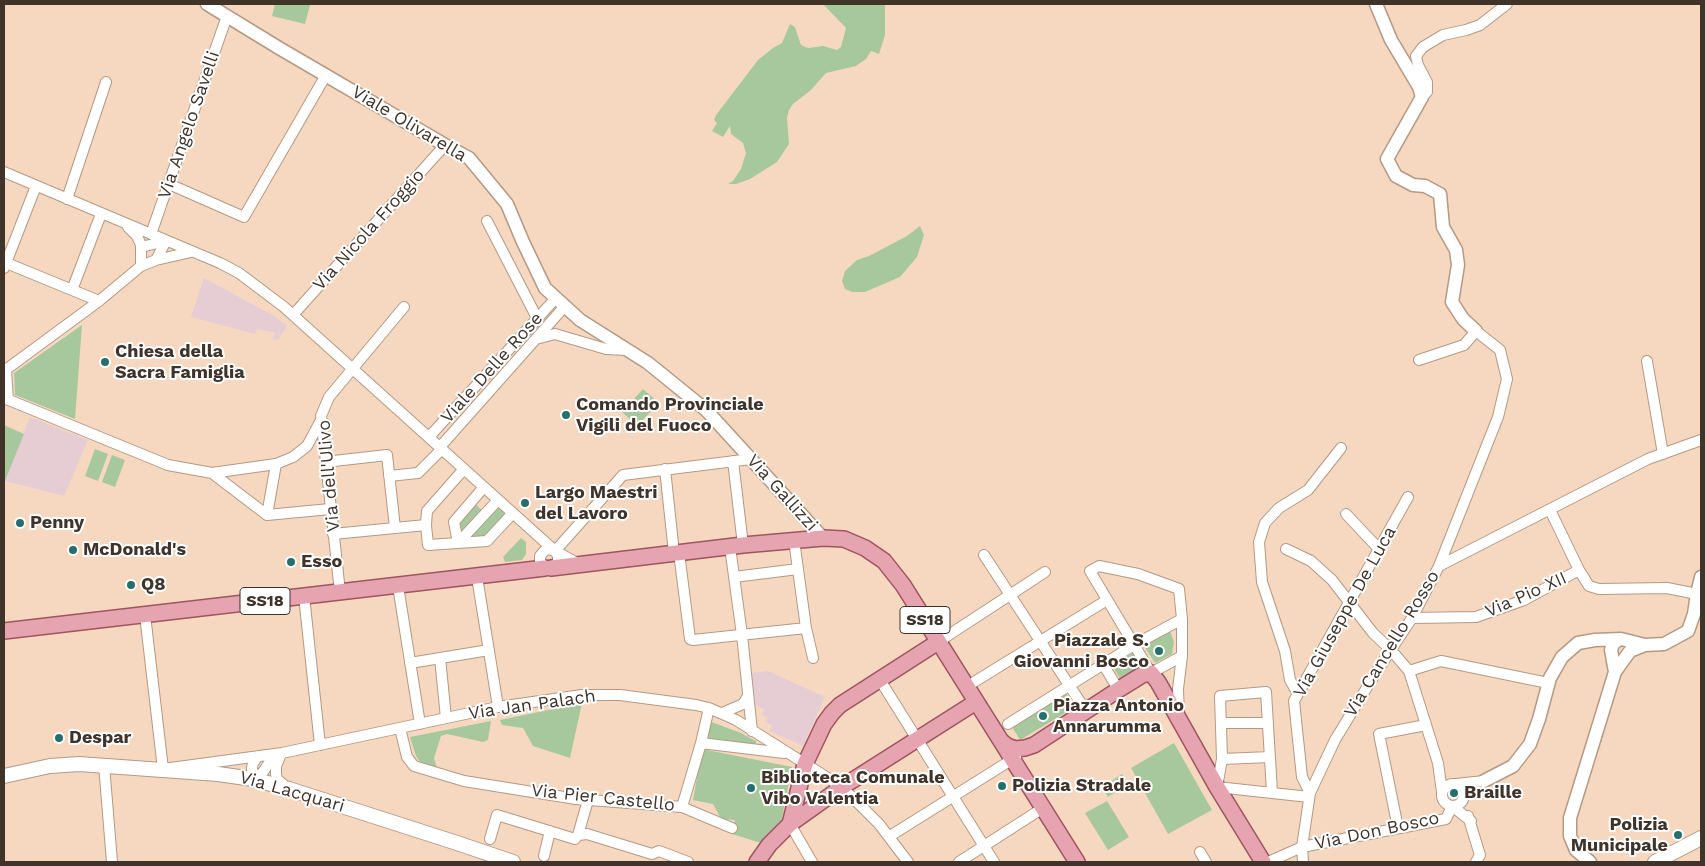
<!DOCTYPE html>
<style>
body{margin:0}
#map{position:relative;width:1705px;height:866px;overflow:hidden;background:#f6d8c0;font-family:"Work Sans",sans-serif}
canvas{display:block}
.frame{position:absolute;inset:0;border:5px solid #3f332a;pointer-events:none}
</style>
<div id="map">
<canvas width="1705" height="866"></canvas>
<div class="frame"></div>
</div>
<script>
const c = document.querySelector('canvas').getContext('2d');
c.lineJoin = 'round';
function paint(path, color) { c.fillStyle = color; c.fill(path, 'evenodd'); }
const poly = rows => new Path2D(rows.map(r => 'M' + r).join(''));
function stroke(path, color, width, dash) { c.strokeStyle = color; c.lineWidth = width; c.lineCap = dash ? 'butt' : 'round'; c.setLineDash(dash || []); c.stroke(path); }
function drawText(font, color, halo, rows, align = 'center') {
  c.font = font + ' "Work Sans",sans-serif'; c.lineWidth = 4; c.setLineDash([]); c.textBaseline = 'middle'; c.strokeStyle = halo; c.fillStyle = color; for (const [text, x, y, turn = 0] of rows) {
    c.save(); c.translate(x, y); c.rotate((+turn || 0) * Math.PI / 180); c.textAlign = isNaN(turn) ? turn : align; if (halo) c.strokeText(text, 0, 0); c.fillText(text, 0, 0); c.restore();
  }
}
const education = poly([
 [204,278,274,316,287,326,278,340,273,339,275,333,257,329,255,334,191,317],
 [30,417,88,440,64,496,5,481],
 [768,671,825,697,803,746,769,731,772,725,765,722,767,717,762,715,764,709,756,705,751,673]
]);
const green = poly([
 [275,4,310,5,305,24,272,16],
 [823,4,885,4,885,35,879,54,871,51,866,59,856,66,826,73,811,90,793,104,789,110,787,118,789,144,777,162,750,179,736,184,728,184,733,181,741,169,746,153,743,143,731,134,730,126,723,137,712,131,717,123,714,120,716,115,758,60,773,48,782,43,790,24,795,27,801,45,805,47,809,48,823,46,837,50,841,47,846,28],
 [920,226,924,235,917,257,900,277,865,292,852,292,845,289,842,281,845,271,857,260,869,256,907,236],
 [82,325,75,419,15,395,14,373],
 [643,389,659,403,637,426,622,412],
 [4,425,24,434,5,481,4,480],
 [95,449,108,454,98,481,85,476],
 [112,455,125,460,115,487,102,482],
 [472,501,485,513,494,504,509,517,487,541,458,543,454,522],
 [521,538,526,542,526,554,522,560,505,562,503,557],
 [1170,631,1174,642,1172,654,1155,663,1144,646],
 [1133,653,1143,669,1122,682,1112,665],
 [1065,692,1075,707,1020,740,1011,725],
 [582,703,570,758,533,746,523,728,502,725,500,720],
 [491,721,488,740,483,742,447,734,441,736,434,758,437,768,420,762,416,756,410,737],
 [709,721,741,733,756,741,756,746,705,739],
 [1174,743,1212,810,1168,834,1131,768],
 [702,749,792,767,781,823,761,843,732,834,735,820,721,819,713,804,693,800],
 [1122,774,1128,784,1108,797,1102,787],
 [1107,801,1129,837,1108,850,1085,813]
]);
const minor = poly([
 [1422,97,1427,92,1427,82,1418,65,1416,56,1423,47,1443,35,1466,30,1480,25,1507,4],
 [4,172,220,263,239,273,284,307,555,551,558,556,558,562,551,568,545,568,540,561,540,556,546,549,553,550],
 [169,184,244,217,326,75],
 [67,199,106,82],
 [487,221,537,318],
 [128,227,137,236,141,245,141,266],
 [151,234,227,16],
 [141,247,166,241,156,260],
 [4,262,99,301],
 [4,268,36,186],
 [72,290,101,214],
 [293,315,445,145],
 [536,339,555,334,606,349,627,350],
 [1647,361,1663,454],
 [6,370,8,400],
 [4,371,99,301,141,266,156,260,191,252],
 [4,398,168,465,212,473,276,464,267,515,212,473],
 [429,437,556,298],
 [440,447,565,306],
 [733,461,743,545],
 [325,462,387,455,395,528],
 [276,464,293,457,307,446,321,420],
 [665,469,674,553],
 [389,476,418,473,442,449],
 [1550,510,1579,570,1589,586,1599,589,1667,588,1697,594],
 [1346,514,1379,549],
 [267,515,330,509],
 [426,525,427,511,464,469],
 [333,534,426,525,428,545,487,541,513,513],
 [794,540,806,628,813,658],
 [458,543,454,522,484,487],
 [458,543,498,500],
 [730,547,742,635,752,731],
 [1286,549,1311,561,1332,580,1373,633,1391,650,1409,671,1438,763,1442,792],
 [679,553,690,639,693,640,806,628],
 [984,555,1086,711],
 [579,564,555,551,623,475,751,459],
 [1439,566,1648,459,1701,440],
 [477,577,498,707],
 [734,577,798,569],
 [398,586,420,724],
 [340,592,321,416,329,397,404,307],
 [304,596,320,745],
 [145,615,163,769,282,753,498,707,582,695,620,695,696,705,709,708,736,720,842,787,879,824,908,862],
 [1412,618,1476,617,1524,600,1579,570],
 [938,642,1045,572],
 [440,658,446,718],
 [410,663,489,650],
 [1103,664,1118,689],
 [1409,671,1441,661,1548,683],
 [880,680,994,862],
 [966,687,1107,600],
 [1298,694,1290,680,1285,651,1262,582,1259,542,1265,523,1279,508,1308,490,1341,448],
 [722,713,743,704,748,696],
 [1179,716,1178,689,1182,656,1182,619,1179,589,1138,574,1099,566,1090,571,1151,673,1182,656],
 [1221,723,1268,723],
 [1008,724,1134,645,1182,619],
 [400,728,407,757,414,766,464,781,576,799,682,807,701,743,784,753],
 [701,743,709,708],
 [281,754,276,766,276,774,277,779,286,787],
 [258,756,253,763,252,768,253,779,263,772,271,760,281,754],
 [1222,759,1270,757],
 [104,765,112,862],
 '1442 795a11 11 0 1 1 22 0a11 11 0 1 1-22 0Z',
 [1456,784,1484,781],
 [1272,792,1266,692,1220,696,1222,759,1217,787,1309,797],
 [1310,793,1335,740,1375,674,1412,618,1439,566,1498,417,1507,379,1500,350,1476,331,1464,345,1419,360],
 [682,807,732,828],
 [1468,816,1480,855,1476,862],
 [790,824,812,862],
 [1398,828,1379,734,1426,725],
 [578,835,588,800],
 [890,836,1016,757],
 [490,839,497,815,575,839,578,835,587,834,652,854,659,851,688,862],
 [1200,852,1206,862],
 [544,856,550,831],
 [959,862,1043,808],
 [1268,862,1302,847,1446,819,1452,806,1471,821],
 [1303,862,1302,847,1310,793,1302,777,1294,701,1408,497]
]);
const tertiary = poly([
 [207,4,279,48,445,145,469,158,507,204,523,242,545,288,580,320,648,363,706,410,823,538],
 [1376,4,1391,40,1419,87,1422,97,1387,159,1396,176,1413,185,1425,186,1440,194,1443,227,1456,250,1458,265,1452,302,1463,319,1476,331],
 [1615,672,1611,650,1613,644,1618,640],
 [1484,781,1513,766,1530,744,1539,719,1550,678,1562,657,1578,643,1595,640,1621,639,1645,645,1664,644,1688,631,1694,614,1697,594,1701,577],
 [1590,862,1576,850,1570,836,1570,818,1615,672,1630,651,1645,645]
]);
const secondary = poly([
 [4,776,50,766,79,764,218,774,253,779,289,789,457,843,513,862],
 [1655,862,1701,838]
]);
const primary = poly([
 [551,568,743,545,823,538,844,539,865,548,884,561,903,585,1077,862],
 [4,631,545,568],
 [1001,741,1007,746,1015,749,1025,748,1034,745,1121,688,1142,675,1151,673,1158,682,1217,787,1263,862],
 [790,824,805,764,824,724,832,713,840,705,938,642],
 [757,862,769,845,790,824,842,787,976,702]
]);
const markers = [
 [105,362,5,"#25706c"],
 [566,415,5,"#25706c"],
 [525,503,5,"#25706c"],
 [20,523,5,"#25706c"],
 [73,550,5,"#25706c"],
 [291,562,5,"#25706c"],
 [131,585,5,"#25706c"],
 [1159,651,5,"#25706c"],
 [1043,716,5,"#25706c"],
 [59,738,5,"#25706c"],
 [1002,786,5,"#25706c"],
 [751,788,5,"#25706c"],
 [1454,793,5,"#25706c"],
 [1678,835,5,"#25706c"]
];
const shields = [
 [265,601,50],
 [925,620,50]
];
const shieldNames = [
 ["SS18",265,601],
 ["SS18",925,620]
];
const streetNames = [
 ["Viale Olivarella",409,124,31],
 ["Via Angelo Savelli",189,125,-71],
 ["Via Nicola Froggio",369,230,-48],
 ["Viale Delle Rose",492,368,-48],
 ["Via dell'Ulivo",329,476,-95],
 ["Via Gallizzi",782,493,48],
 ["Via Pio XII",1526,595,-24],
 ["Via Giuseppe De Luca",1345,612,-61],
 ["Via Cancello Rosso",1392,644,-59],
 ["Via Jan Palach",532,705,-8],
 ["Via Lacquari",292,792,16],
 ["Via Pier Castello",603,798,6],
 ["Via Don Bosco",1377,831,-12]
];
const poiNames = [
 ["Chiesa della",115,352],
 ["Sacra Famiglia",115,373],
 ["Comando Provinciale",576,405],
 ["Vigili del Fuoco",576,426],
 ["Largo Maestri",535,493],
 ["del Lavoro",535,514],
 ["Penny",30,523],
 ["McDonald's",83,550],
 ["Esso",301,562],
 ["Q8",141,585],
 ["Piazzale S.",1149,641,"right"],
 ["Giovanni Bosco",1149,662,"right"],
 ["Piazza Antonio",1053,706],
 ["Annarumma",1053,727],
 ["Despar",69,738],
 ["Biblioteca Comunale",761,778],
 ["Vibo Valentia",761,799],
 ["Polizia Stradale",1012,786],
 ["Braille",1464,793],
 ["Polizia",1668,825,"right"],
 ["Municipale",1668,846,"right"]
];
paint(education, '#e6cdd4');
paint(green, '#a7c89d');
stroke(minor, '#b69983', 12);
stroke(tertiary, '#b69983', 15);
stroke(secondary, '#b69983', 16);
stroke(primary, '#a0545f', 18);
stroke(minor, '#fff', 10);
stroke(tertiary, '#fff', 12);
stroke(secondary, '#fff', 14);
stroke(primary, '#e6a3b0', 15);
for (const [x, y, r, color] of markers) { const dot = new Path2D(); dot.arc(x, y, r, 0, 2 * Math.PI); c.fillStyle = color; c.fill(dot); stroke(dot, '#fff', 2); }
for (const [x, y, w] of shields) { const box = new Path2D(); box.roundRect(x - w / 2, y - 13.5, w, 27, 4); c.fillStyle = '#fff'; c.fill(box); stroke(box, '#3f332a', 1); }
drawText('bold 16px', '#3f332a', null, shieldNames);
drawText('18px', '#3f332a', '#fff', streetNames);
drawText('bold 18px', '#3f332a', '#fff', poiNames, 'left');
</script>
